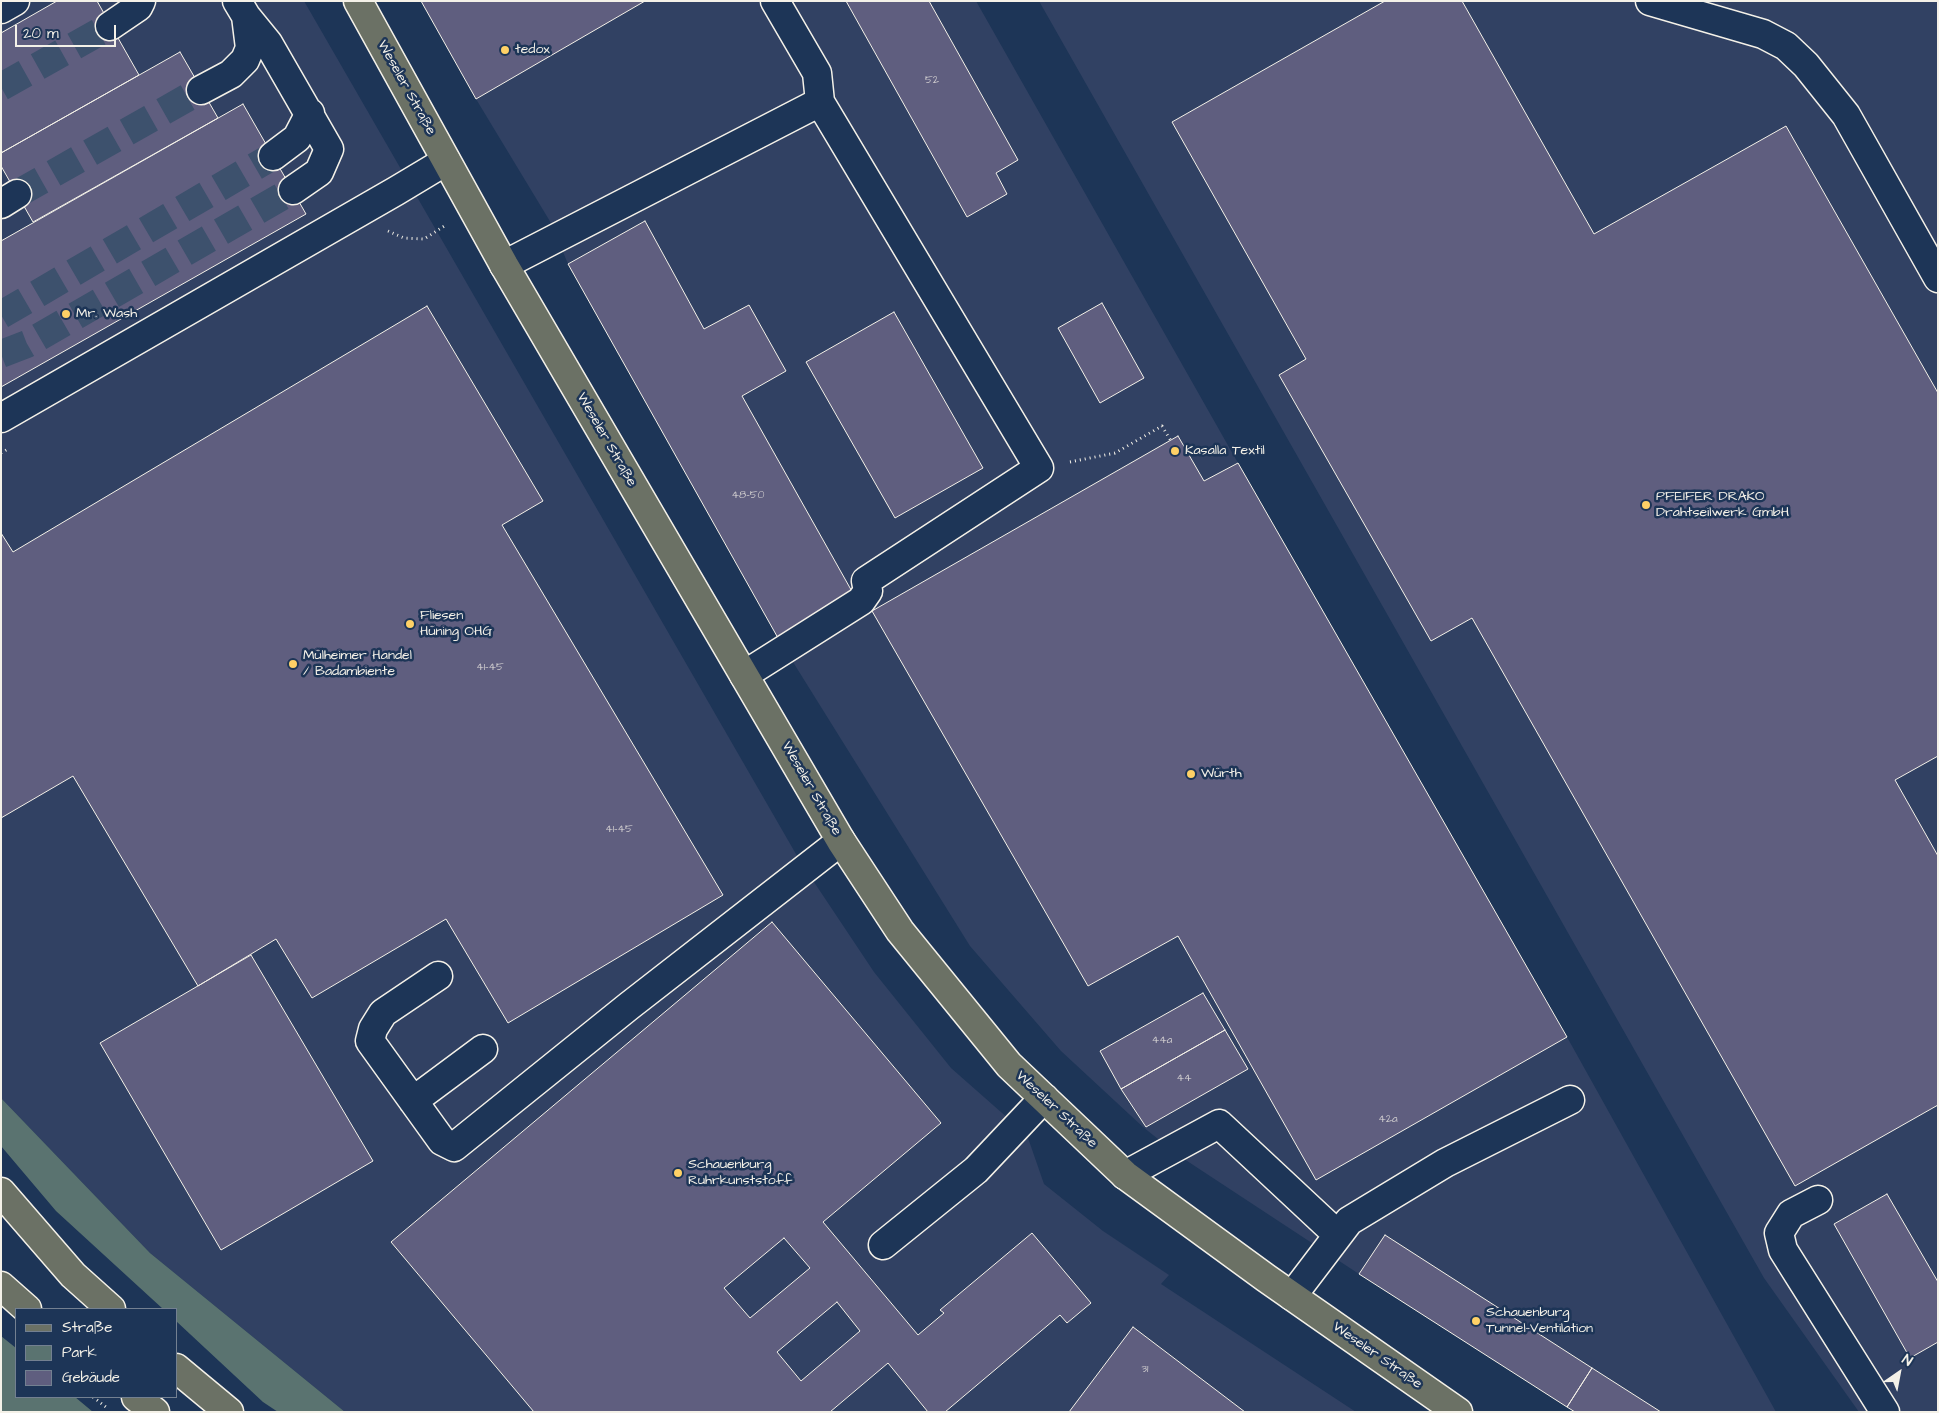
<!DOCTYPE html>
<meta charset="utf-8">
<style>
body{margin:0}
#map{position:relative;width:1939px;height:1413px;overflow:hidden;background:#1d3557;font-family:"Architects Daughter",sans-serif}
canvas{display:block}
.frame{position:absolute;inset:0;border:2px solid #f4f1e8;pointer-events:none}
.legend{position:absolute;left:15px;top:1308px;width:162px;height:90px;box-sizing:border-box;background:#1d3557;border:1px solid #738091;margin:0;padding:6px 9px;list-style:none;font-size:15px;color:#f4f1e8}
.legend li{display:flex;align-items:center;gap:10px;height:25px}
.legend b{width:25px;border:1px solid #738091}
.north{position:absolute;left:1874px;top:1348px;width:50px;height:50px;-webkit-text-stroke:4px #1d3557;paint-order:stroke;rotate:33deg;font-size:14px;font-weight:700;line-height:20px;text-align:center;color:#f4f1e8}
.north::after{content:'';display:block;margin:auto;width:18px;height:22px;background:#f4f1e8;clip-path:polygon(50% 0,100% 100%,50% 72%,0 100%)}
.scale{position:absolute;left:15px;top:25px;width:101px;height:22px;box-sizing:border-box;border:2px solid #f4f1e8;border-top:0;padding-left:6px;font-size:15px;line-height:18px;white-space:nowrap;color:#f4f1e8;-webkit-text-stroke:4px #1d3557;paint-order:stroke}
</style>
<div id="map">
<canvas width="1939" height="1413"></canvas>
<div class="frame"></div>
<ul class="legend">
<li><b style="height:6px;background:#6b7165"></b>Straße</li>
<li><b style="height:14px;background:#5a7370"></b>Park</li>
<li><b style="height:14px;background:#5f5e7f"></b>Gebäude</li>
</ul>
<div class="north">N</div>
<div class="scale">20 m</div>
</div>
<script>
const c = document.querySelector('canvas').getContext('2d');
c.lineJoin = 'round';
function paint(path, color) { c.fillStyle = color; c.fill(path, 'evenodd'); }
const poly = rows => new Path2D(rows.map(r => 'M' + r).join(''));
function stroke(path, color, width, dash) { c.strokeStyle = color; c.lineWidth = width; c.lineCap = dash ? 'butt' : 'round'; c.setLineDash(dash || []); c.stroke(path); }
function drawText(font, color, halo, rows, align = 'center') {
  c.font = font + ' "Architects Daughter",sans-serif'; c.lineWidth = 5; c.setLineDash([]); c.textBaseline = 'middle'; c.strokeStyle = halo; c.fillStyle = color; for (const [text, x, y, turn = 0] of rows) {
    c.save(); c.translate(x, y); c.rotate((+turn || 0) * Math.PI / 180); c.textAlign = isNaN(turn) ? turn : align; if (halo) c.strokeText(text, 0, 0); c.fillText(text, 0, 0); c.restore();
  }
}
const built = poly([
 [1,1,304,1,800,861,874,972,951,1068,1027,1135,1044,1184,1103,1231,1169,1275,1161,1284,1356,1412,345,1412,150,1253,1,1098],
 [421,1,976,1,1238,463,1567,1037,1776,1412,1575,1412,1359,1274,1178,1155,1143,1127,1061,1051,970,946,778,638,568,264,551,223,476,99],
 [1039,1,1938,1,1938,1412,1859,1412,1764,1278]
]);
const green = poly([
 [1,1098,150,1253,345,1412,278,1412,263,1402,176,1321,176,1309,163,1309,56,1211,1,1146],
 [1,1336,16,1348,16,1397,75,1397,93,1412,1,1412]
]);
const building = poly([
 [57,1,97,1,139,75,1,153,1,33,57,1],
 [421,1,645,1,476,99,421,1],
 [846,1,929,1,1018,160,996,173,1007,194,967,217,846,1],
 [1385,1,1462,1,1594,234,1786,126,1938,393,1938,756,1895,780,1938,856,1938,1105,1795,1186,1472,618,1431,641,1279,375,1306,359,1172,122,1385,1],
 [180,52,218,118,33,222,1,166,1,153,180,52],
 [243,104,306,214,1,387,1,241,243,104],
 [645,221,704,329,749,305,786,371,742,396,854,595,778,638,568,264,645,221],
 [1102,303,1144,378,1100,403,1058,328,1102,303],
 [427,306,543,501,502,525,723,895,508,1023,446,919,312,998,276,939,198,986,73,776,1,818,1,533,13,552,427,306],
 [894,312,983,468,895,518,806,362,894,312],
 [1178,436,1204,481,1238,463,1567,1037,1316,1180,1178,936,1088,986,872,611,1178,436],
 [772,922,941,1123,823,1222,918,1335,944,1313,940,1310,1032,1233,1091,1303,1067,1323,1060,1315,945,1412,928,1412,888,1363,830,1412,534,1412,391,1242,772,922],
 [784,1238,810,1268,750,1318,724,1288,784,1238],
 [837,1302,860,1331,801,1381,777,1352,837,1302],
 [251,955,373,1161,221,1250,100,1043,251,955],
 [1203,993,1225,1030,1121,1089,1100,1051,1203,993],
 [1225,1030,1248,1069,1146,1127,1121,1089,1225,1030],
 [1887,1194,1938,1282,1938,1342,1910,1358,1834,1224,1887,1194],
 [1385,1235,1592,1368,1567,1407,1359,1274,1385,1235],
 [1133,1327,1245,1412,1069,1412,1133,1327],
 [1592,1368,1661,1412,1575,1412,1567,1407,1592,1368]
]);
const minorTunnel = poly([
 [1,87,110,26],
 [17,194,201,90],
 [1,315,273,156],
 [1,354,27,344,293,190]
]);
const path = poly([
 [388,231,404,238,424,239,446,225],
 [1,453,8,449],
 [1070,462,1115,453,1162,426,1171,441],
 [93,1397,106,1407]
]);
const minor = poly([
 [237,1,246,16,268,43,329,149,319,172,293,190],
 [775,1,817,73,820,102],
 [1650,1,1763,34,1786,46,1806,65,1846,115,1938,278],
 [1,9,15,1],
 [110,26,138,7,141,1],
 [201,90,231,74,245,60,250,48,246,16],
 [273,156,297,138,310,113],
 [1,204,17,194],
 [504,265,820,102,1039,468,866,581,868,591,861,601,744,675],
 [1,418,396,191,446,161],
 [438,976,383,1013,373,1029,370,1041,442,1141,454,1147,629,1006,841,841],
 [413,1101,483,1049],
 [1125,1175,1219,1124,1338,1235],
 [1818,1200,1791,1214,1779,1233,1783,1250,1885,1412],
 [883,1245,976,1170,1044,1098],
 [1292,1296,1349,1221,1445,1163,1570,1100]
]);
const major = poly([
 [358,1,504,265,841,841,900,931,1009,1065,1125,1175,1266,1278,1458,1412],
 [1,1192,73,1275,111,1309],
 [1,1286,27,1309],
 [176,1368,229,1412],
 [136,1397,155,1412]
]);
const markers = [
 [505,50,5,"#ffd166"],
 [66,314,5,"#ffd166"],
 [1175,451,5,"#ffd166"],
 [1646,505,5,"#ffd166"],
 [410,624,5,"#ffd166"],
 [293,664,5,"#ffd166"],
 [1191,774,5,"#ffd166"],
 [678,1173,5,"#ffd166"],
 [1476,1321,5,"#ffd166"]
];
const numberNames = [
 ["52",932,81],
 ["48-50",748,496],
 ["41-45",490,668],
 ["41-45",619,830],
 ["44a",1162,1041],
 ["44",1184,1079],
 ["42a",1388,1120],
 ["31",1145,1370]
];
const poiNames = [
 ["tedox",515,50],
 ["Mr. Wash",76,314],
 ["Kasalla Textil",1185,451],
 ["PFEIFER DRAKO",1656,497],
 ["Drahtseilwerk GmbH",1656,513],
 ["Fliesen",420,616],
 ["Hüning OHG",420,632],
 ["Mülheimer Handel",303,656],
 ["/ Badambiente",303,672],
 ["Würth",1201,774],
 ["Schauenburg",688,1165],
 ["Ruhrkunststoff",688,1181],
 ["Schauenburg",1486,1313],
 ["Tunnel-Ventilation",1486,1329]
];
const streetNames = [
 ["Weseler Straße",406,88,61],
 ["Weseler Straße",606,440,60],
 ["Weseler Straße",811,789,60],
 ["Weseler Straße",1056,1110,43],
 ["Weseler Straße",1377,1356,35]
];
paint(built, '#314163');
paint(green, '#5a7370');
paint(building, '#5f5e7f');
stroke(building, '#f4f1e8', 1);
stroke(minorTunnel, '#3d516d', 28, [28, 14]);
stroke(minor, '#f4f1e8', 31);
stroke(major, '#f4f1e8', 31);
stroke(path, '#f4f1e8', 3, [1, 4]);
stroke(minor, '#1d3557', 28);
stroke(major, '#6b7165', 28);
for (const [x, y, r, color] of markers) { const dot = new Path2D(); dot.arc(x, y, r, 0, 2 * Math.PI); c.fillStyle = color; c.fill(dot); stroke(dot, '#1d3557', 2); }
drawText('11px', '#cfccce', null, numberNames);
drawText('14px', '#f4f1e8', '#1d3557', poiNames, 'left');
drawText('14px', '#f4f1e8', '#1d3557', streetNames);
</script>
